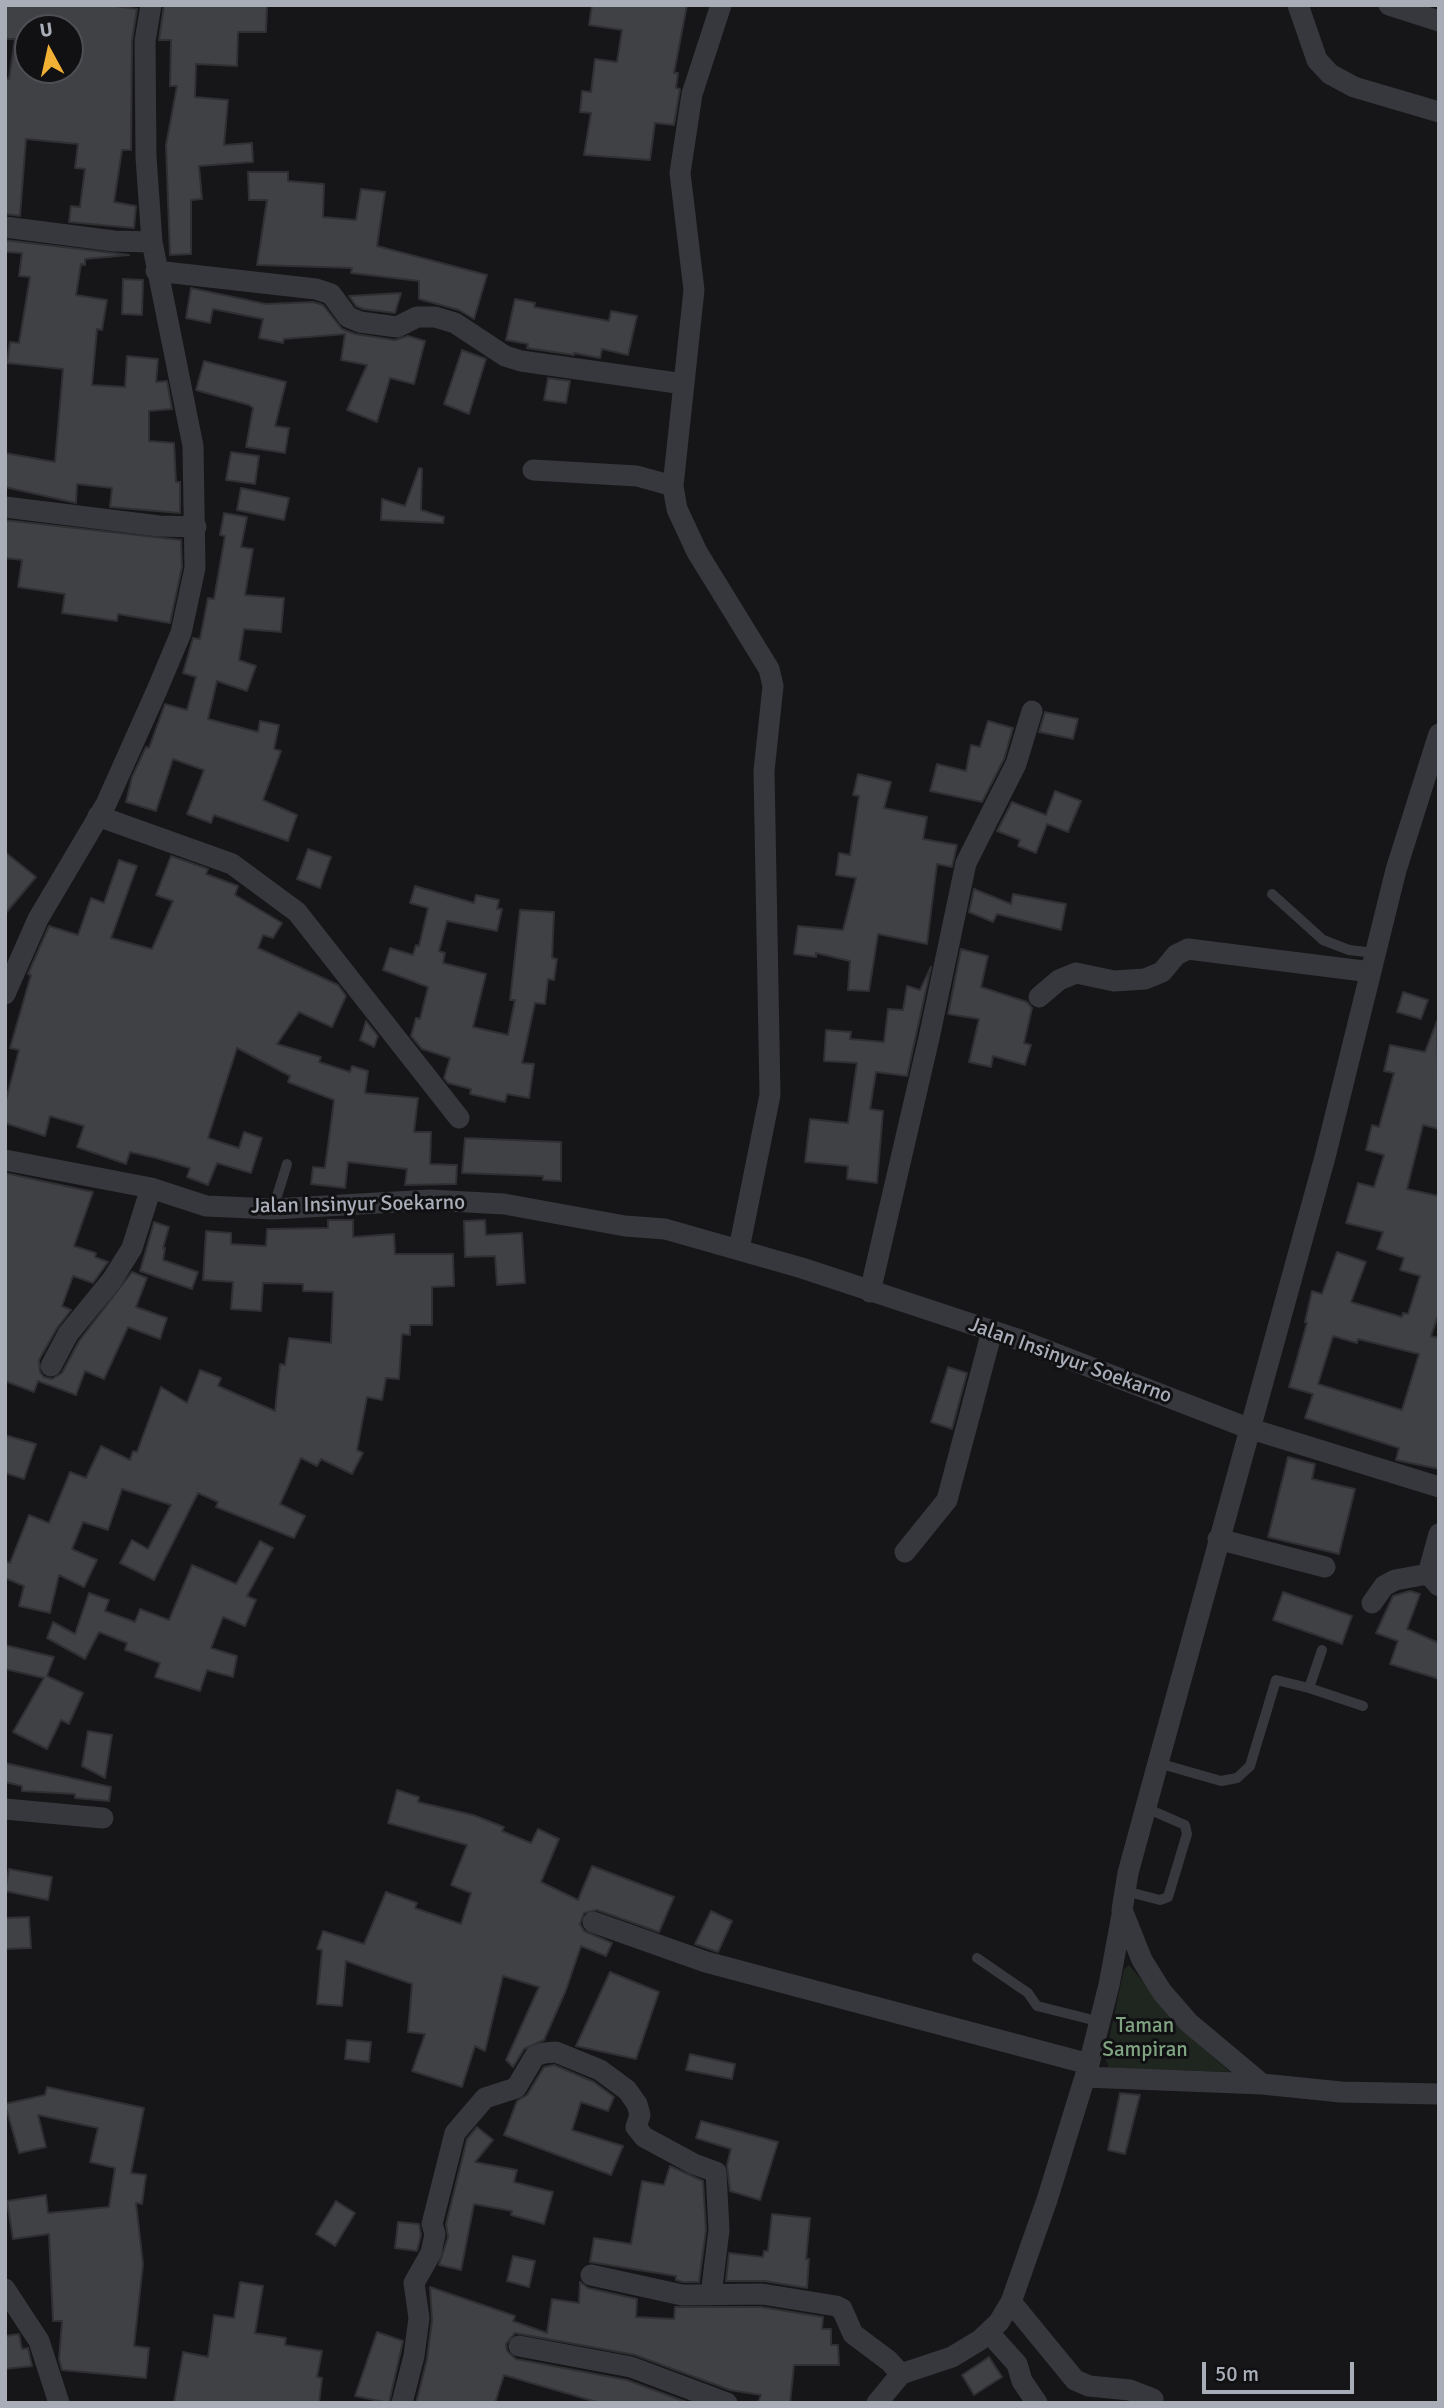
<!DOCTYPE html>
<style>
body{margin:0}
#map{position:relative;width:1444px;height:2408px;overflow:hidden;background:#161618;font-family:Signika,sans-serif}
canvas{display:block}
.frame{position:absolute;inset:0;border:7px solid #a8adb8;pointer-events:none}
.north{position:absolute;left:14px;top:14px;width:70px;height:70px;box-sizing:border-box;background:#111113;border:2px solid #4d4f55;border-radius:50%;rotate:352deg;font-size:19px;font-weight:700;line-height:28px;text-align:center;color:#a8adb8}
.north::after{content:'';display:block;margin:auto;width:24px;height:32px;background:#f2b134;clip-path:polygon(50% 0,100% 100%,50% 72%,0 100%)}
.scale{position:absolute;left:1202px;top:2362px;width:152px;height:32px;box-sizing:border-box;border:4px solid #a8adb8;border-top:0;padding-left:9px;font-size:21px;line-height:24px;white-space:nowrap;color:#a8adb8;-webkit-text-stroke:5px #111113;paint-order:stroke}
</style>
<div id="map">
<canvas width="1444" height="2408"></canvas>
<div class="frame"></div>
<div class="north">U</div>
<div class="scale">50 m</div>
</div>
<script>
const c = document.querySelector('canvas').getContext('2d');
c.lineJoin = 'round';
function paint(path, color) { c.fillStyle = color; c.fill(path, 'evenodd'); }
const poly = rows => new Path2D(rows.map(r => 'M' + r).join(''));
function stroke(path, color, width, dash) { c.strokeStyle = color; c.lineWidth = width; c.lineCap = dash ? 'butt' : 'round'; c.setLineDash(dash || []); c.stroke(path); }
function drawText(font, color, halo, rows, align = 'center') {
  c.font = font + ' Signika,sans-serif'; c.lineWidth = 6; c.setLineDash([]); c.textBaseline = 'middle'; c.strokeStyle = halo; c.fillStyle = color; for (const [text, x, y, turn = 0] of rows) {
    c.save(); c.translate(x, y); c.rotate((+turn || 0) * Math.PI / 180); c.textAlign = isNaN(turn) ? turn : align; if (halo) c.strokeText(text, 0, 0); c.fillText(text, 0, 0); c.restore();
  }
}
const green = poly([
 [1129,1965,1183,2030,1230,2072,1109,2068,1105,2058,1124,1969]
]);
const building = poly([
 [5,5,109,5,137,9,132,41,131,150,122,150,114,202,136,206,134,228,69,222,71,206,80,207,85,169,75,168,78,144,26,139,20,216,5,214,5,78,9,79,15,39,5,39,5,5],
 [28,28,70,28,70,37,74,37,71,70,28,70,28,28],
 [164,5,267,6,266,32,238,32,237,66,196,64,195,97,228,100,224,145,252,143,253,162,199,166,202,199,191,200,191,254,170,255,166,145,177,86,170,86,171,40,159,40,164,5],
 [592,5,687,5,674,73,678,73,676,88,680,89,674,125,655,123,650,160,584,155,591,113,580,112,582,91,591,92,595,59,617,62,622,30,589,25,592,5],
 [248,172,288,172,288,181,324,184,323,217,356,220,361,189,385,192,377,246,487,275,474,319,459,310,419,299,419,281,351,273,352,268,257,265,267,200,249,200,248,172],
 [5,240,129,255,85,259,85,265,81,264,76,295,107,300,102,330,97,329,92,385,125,387,127,356,158,359,156,382,167,381,172,409,149,411,149,441,174,443,176,482,180,482,180,513,110,507,112,488,77,484,76,503,5,487,5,453,55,462,63,369,7,363,10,342,19,343,30,277,19,276,22,253,5,252,5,240],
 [123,279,143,280,142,315,122,314,123,279],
 [191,288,266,304,313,302,323,305,342,329,355,334,395,340,408,336,425,341,414,384,390,378,377,422,347,410,367,365,341,360,345,334,284,339,283,343,259,338,263,319,213,309,210,323,186,318,191,288],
 [401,293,395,313,363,309,356,306,349,296,401,293],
 [515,299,535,303,534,307,609,321,611,311,637,316,628,355,602,349,600,358,574,353,574,355,527,348,528,344,506,340,515,299],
 [462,350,486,359,469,414,444,404,462,350],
 [204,361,286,382,275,426,289,428,285,453,246,447,253,408,249,405,196,390,204,361],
 [548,378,570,381,566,403,544,400,548,378],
 [231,452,259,456,255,484,226,480,231,452],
 [419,468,422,469,421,510,444,517,443,523,381,520,382,499,405,506,419,468],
 [241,488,289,498,284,520,237,510,241,488],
 [224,513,247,517,241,547,253,549,245,595,284,598,281,632,244,629,239,660,256,666,247,691,217,681,208,719,258,732,260,721,279,725,274,749,281,751,263,800,297,815,288,841,214,815,211,823,187,814,204,770,173,759,156,811,126,802,132,777,146,747,149,748,165,704,187,710,196,677,183,673,193,638,200,639,208,598,214,599,225,536,220,535,224,513],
 [5,520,181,540,182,567,170,623,118,614,117,621,62,613,65,594,18,587,22,560,5,558,5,520],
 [1045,712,1078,719,1073,739,1039,732,1045,712],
 [988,721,1013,728,1004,759,982,802,930,791,937,764,966,771,971,745,980,747,988,721],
 [858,774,891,782,884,808,927,817,923,839,957,845,952,867,937,864,927,944,878,934,869,991,848,990,850,961,816,953,816,957,794,954,798,926,843,930,856,878,836,875,839,853,850,855,859,796,853,795,858,774],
 [1055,791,1081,801,1068,832,1047,824,1036,853,1018,846,1020,840,997,831,1012,802,1046,815,1055,791],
 [308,849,331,857,320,888,297,879,308,849],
 [5,852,36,877,5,914,5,852],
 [171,856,208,869,206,874,238,886,235,895,282,923,273,938,263,935,258,948,338,985,346,996,332,1027,299,1012,277,1044,321,1057,319,1062,350,1072,352,1066,368,1071,365,1093,418,1098,414,1132,431,1132,430,1164,457,1165,456,1184,405,1185,407,1169,348,1162,345,1188,311,1184,313,1167,325,1168,334,1100,288,1082,290,1076,237,1048,208,1138,239,1148,244,1132,262,1138,251,1173,217,1163,208,1185,187,1177,190,1168,156,1158,130,1152,126,1164,77,1147,84,1126,50,1116,45,1136,5,1123,5,1104,19,1050,10,1048,31,975,28,974,49,926,78,935,91,898,104,903,119,860,137,866,111,938,152,949,173,901,156,895,171,856],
 [415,886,474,903,476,895,499,900,497,909,502,909,497,931,447,921,439,951,445,953,443,963,486,974,473,1027,508,1035,515,1000,510,1000,520,910,554,912,552,958,557,959,554,980,548,979,545,1004,535,1003,522,1063,534,1064,529,1098,507,1094,505,1102,470,1094,471,1089,448,1083,444,1078,450,1058,422,1049,411,1036,416,1018,420,1019,428,987,383,970,390,948,413,955,416,945,419,946,428,908,410,903,415,886],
 [974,889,1011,904,1013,894,1066,904,1061,930,997,914,993,922,969,912,974,889],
 [961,949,988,956,981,987,1027,1002,1032,1008,1024,1043,1031,1045,1025,1065,993,1056,991,1067,969,1062,979,1019,948,1014,961,949],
 [931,967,907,1076,876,1072,870,1109,883,1111,877,1183,847,1179,848,1166,805,1162,810,1119,848,1123,857,1063,824,1061,826,1030,851,1032,850,1039,884,1042,888,1009,903,1010,907,986,920,990,931,967],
 [1403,992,1428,1000,1421,1019,1397,1012,1403,992],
 [366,1021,378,1036,374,1047,360,1040,366,1021],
 [1437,1021,1439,1129,1423,1125,1407,1189,1439,1196,1439,1313,1431,1336,1439,1338,1439,1469,1396,1460,1399,1448,1305,1418,1313,1394,1289,1387,1307,1323,1305,1322,1312,1291,1322,1294,1337,1252,1366,1262,1351,1302,1402,1317,1403,1313,1408,1314,1420,1276,1400,1270,1404,1258,1377,1249,1383,1232,1346,1223,1358,1183,1374,1187,1384,1155,1366,1150,1372,1125,1379,1127,1394,1073,1384,1071,1390,1045,1425,1052,1437,1021],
 [1333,1336,1357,1343,1358,1339,1419,1354,1402,1410,1318,1384,1333,1336],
 [465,1138,561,1142,561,1181,543,1180,543,1176,462,1173,465,1138],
 [5,1173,93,1192,74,1246,96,1253,95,1257,108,1262,93,1283,73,1276,62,1306,71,1310,57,1328,39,1360,40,1372,44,1377,52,1379,62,1373,79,1341,132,1272,147,1278,136,1307,167,1318,160,1339,128,1327,104,1379,85,1371,76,1395,38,1381,34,1392,5,1381,5,1173],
 [328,1220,353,1220,353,1237,394,1234,395,1254,453,1254,454,1286,432,1287,432,1325,410,1325,410,1335,402,1334,399,1379,386,1378,382,1400,367,1397,357,1450,363,1453,352,1474,321,1459,317,1466,301,1458,280,1504,305,1516,294,1538,216,1507,218,1502,198,1493,154,1580,120,1563,132,1540,148,1549,171,1505,122,1489,108,1530,83,1522,72,1549,97,1560,84,1587,59,1575,50,1613,19,1606,24,1586,5,1578,5,1561,10,1563,29,1515,49,1523,70,1472,86,1478,101,1446,130,1460,133,1451,137,1452,161,1387,187,1403,200,1370,221,1378,218,1386,275,1411,280,1364,285,1365,289,1338,331,1343,333,1292,303,1291,303,1284,263,1283,261,1311,231,1309,233,1282,203,1280,206,1231,231,1233,231,1244,266,1246,267,1229,328,1228,328,1220],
 [485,1220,486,1235,522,1233,525,1283,497,1285,495,1256,465,1257,464,1221,485,1220],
 [154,1222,169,1227,163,1248,165,1248,163,1260,198,1272,192,1289,140,1271,154,1222],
 [948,1367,967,1373,952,1429,931,1422,948,1367],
 [5,1435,36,1444,24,1479,5,1473,5,1435],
 [1288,1457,1315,1464,1312,1479,1355,1489,1339,1554,1268,1537,1288,1457],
 [260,1541,273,1548,247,1596,256,1600,245,1626,223,1617,211,1648,237,1656,233,1677,207,1670,200,1691,155,1677,160,1663,125,1650,127,1643,99,1632,85,1659,47,1638,53,1622,75,1634,89,1593,109,1600,105,1611,135,1622,140,1609,169,1620,192,1565,236,1584,260,1541],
 [1410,1591,1420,1594,1407,1629,1439,1643,1439,1679,1390,1664,1398,1641,1376,1633,1393,1596,1410,1591],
 [1283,1592,1352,1616,1342,1644,1273,1620,1283,1592],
 [5,1645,54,1657,47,1676,83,1693,69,1724,61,1720,47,1749,13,1732,44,1678,5,1669,5,1645],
 [88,1731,112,1735,105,1778,82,1766,88,1731],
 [5,1763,111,1787,109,1801,75,1798,75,1794,22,1791,22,1786,5,1782,5,1763],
 [397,1790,419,1797,418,1802,473,1815,504,1827,502,1831,531,1843,538,1829,559,1839,541,1882,578,1900,592,1866,674,1897,659,1932,597,1910,584,1913,580,1924,584,1931,612,1943,606,1956,581,1946,566,1990,544,2040,524,2049,513,2067,506,2060,539,1987,503,1976,485,2051,475,2046,462,2087,412,2071,425,2034,408,2032,412,1984,346,1961,342,2006,317,2004,322,1950,317,1949,323,1931,364,1944,386,1892,417,1903,415,1908,461,1924,471,1893,451,1885,467,1845,388,1823,397,1790],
 [9,1869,52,1877,48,1900,5,1891,9,1869],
 [711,1911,732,1921,718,1952,695,1944,711,1911],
 [29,1917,31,1948,5,1949,5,1918,29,1917],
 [610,1972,659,1992,636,2059,576,2046,610,1972],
 [347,2040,371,2042,369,2062,345,2059,347,2040],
 [690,2054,735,2064,732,2079,686,2070,690,2054],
 [554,2065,594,2082,614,2097,608,2111,581,2102,572,2130,623,2146,611,2175,504,2135,517,2101,527,2095,544,2067,554,2065],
 [47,2087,144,2108,131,2173,146,2175,142,2204,136,2203,143,2264,134,2346,149,2348,146,2378,62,2370,59,2359,62,2321,53,2321,49,2234,13,2239,7,2201,46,2195,48,2213,109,2207,115,2168,90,2162,98,2128,38,2115,46,2147,19,2153,5,2104,45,2095,47,2087],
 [1120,2093,1140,2095,1125,2154,1108,2150,1120,2093],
 [701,2121,778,2142,760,2200,730,2191,727,2165,731,2149,696,2138,701,2121],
 [477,2127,493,2140,475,2162,517,2170,514,2182,553,2192,544,2224,511,2215,512,2211,474,2204,461,2270,439,2265,448,2237,446,2224,467,2139,477,2127],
 [670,2166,703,2181,706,2230,699,2282,683,2282,676,2280,676,2276,590,2262,594,2238,631,2244,642,2181,664,2185,670,2166],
 [336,2201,355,2213,335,2246,316,2234,336,2201],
 [772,2214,810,2218,806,2259,809,2259,807,2288,764,2281,726,2281,729,2253,763,2257,764,2251,768,2251,772,2214],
 [398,2222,419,2224,421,2235,417,2251,395,2248,398,2222],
 [513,2256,535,2261,529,2287,507,2281,513,2256],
 [240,2282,263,2286,255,2333,286,2338,285,2345,322,2351,317,2377,322,2378,319,2403,174,2403,183,2352,208,2357,214,2315,234,2318,240,2282],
 [580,2282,588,2288,637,2299,636,2317,674,2319,675,2307,761,2307,823,2317,822,2329,831,2329,831,2345,838,2345,839,2365,794,2365,790,2403,758,2403,761,2395,730,2390,635,2355,515,2333,506,2344,507,2351,516,2359,627,2380,689,2403,600,2403,504,2375,495,2403,416,2403,427,2359,432,2320,430,2287,515,2316,513,2321,547,2333,552,2299,579,2303,580,2282],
 [377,2332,403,2341,389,2403,355,2396,377,2332],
 [19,2334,22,2349,28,2348,32,2366,5,2369,5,2336,19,2334],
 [989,2357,1002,2377,974,2395,962,2375,989,2357]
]);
const service = poly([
 [1272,894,1323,940,1349,950,1375,953],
 [273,1209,287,1164],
 [1309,1688,1363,1706],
 [1158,1763,1221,1781,1237,1778,1250,1766,1276,1680,1309,1688,1322,1650],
 [1125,1891,1160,1900,1168,1897,1187,1834,1185,1825,1146,1808],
 [977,1958,1028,1993,1037,2006,1101,2022]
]);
const minor = poly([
 [721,5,692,94,680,173,694,290,673,486,677,509,697,552,769,669,773,686,764,771,770,1095,739,1249],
 [1298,5,1317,60,1330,74,1354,87,1439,112],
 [1389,5,1439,21],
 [5,227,114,241,152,242],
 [156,271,316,289,331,294,348,317,360,322,397,327,417,317,435,317,455,323,505,356,521,361,684,384],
 [533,470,637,476,673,486],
 [5,507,159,526,196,527],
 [1439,734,1396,870,1325,1157,1158,1763,1128,1873,1122,1910,1142,1960,1162,1992,1188,2022,1262,2084,1341,2092,1439,2094],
 [98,816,232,864,297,912,459,1118],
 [5,994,38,919,106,804,157,690,181,633,195,568,193,446,152,242,146,157,145,41,151,5],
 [1039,997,1059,980,1076,973,1114,981,1145,979,1162,972,1176,955,1188,949,1371,972],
 [5,1160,151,1188,206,1206,273,1209,430,1200,504,1204,625,1226,665,1229,802,1268,1020,1340,1248,1428,1439,1487],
 [870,1292,929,1038,966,863,1016,764,1032,711],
 [51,1366,68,1334,112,1280,132,1248,151,1188],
 [1439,1534,1428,1574,1439,1586],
 [1218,1539,1325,1567],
 [905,1552,947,1500,992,1331],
 [1372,1603,1384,1586,1395,1580,1428,1574],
 [5,1809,103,1818],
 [593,1922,706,1962,1089,2064],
 [1085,2077,1262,2084],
 [591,2275,682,2295,762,2294,836,2306,842,2309,853,2334,889,2361,901,2374],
 [5,2289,39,2341,59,2403],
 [1011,2302,1075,2380,1089,2386,1130,2390,1153,2399],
 [989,2333,1017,2364,1022,2381,1037,2403],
 [519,2346,631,2367,727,2403],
 [402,2403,414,2356,419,2318,414,2283,431,2253,435,2234,432,2224,455,2133,485,2098,516,2088,535,2056,544,2053,556,2052,600,2070,627,2090,637,2104,640,2115,636,2127,644,2137,694,2164,716,2172,719,2230,711,2295],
 [877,2403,901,2374,952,2357,980,2340,999,2322,1011,2302,1047,2200,1089,2064,1109,1985,1122,1915]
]);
const streetNames = [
 ["Jalan Insinyur Soekarno",358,1205,-1],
 ["Jalan Insinyur Soekarno",1070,1361,20]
];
const parkNames = [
 ["Taman",1145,2026],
 ["Sampiran",1145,2050]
];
paint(green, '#1e261f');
paint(building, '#404145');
stroke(building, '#303034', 2);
stroke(service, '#37383d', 10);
stroke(minor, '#37383d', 21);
drawText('21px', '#a8adb8', '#111113', streetNames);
drawText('21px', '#7fa381', '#111113', parkNames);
</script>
